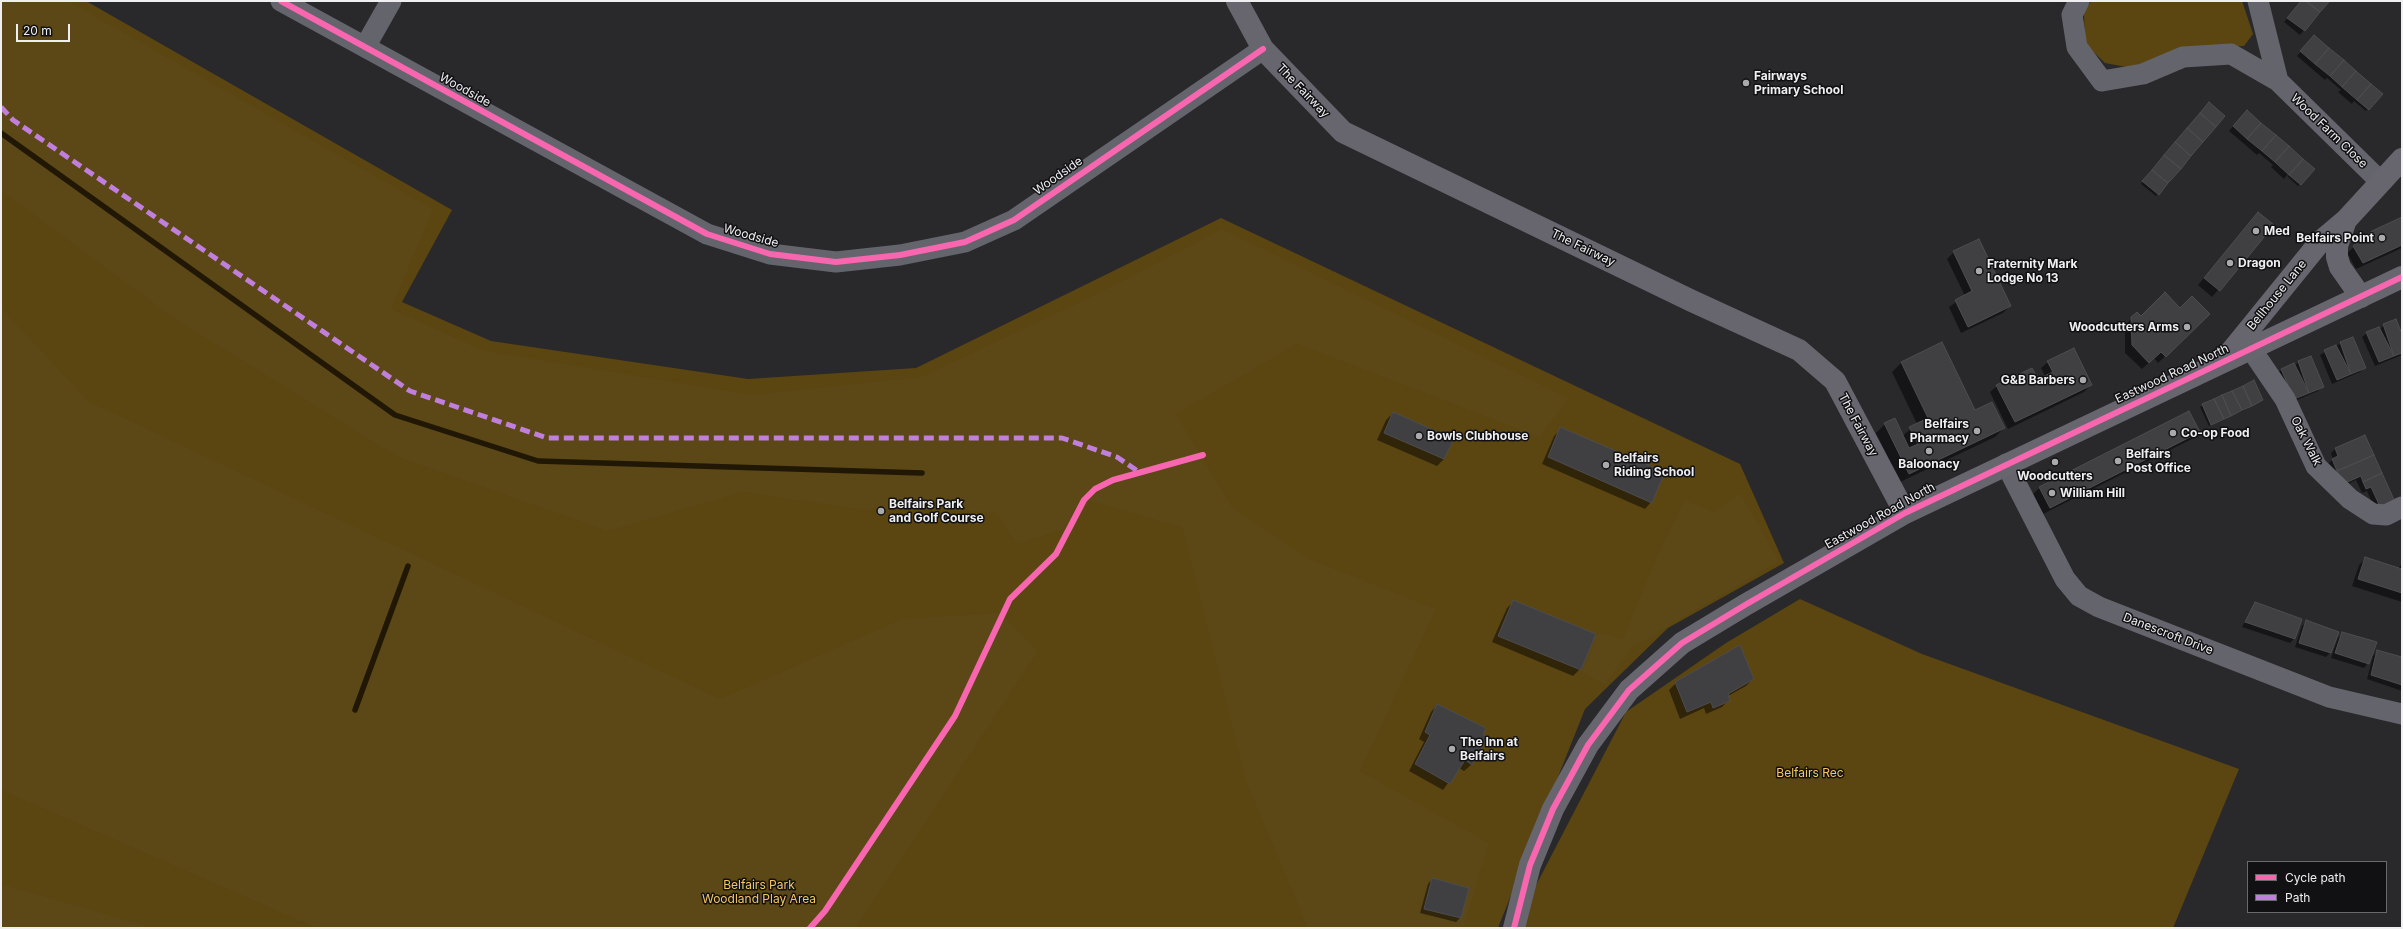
<!DOCTYPE html>
<style>
body{margin:0}
#map{position:relative;width:2403px;height:929px;overflow:hidden;background:#29282b;font-family:Inter,sans-serif}
canvas{display:block}
.frame{position:absolute;inset:0;border:2px solid #efeff2;pointer-events:none}
.legend{position:absolute;left:2247px;top:861px;width:140px;height:52px;box-sizing:border-box;background:#111013;border:1px solid #6a696c;margin:0;padding:5px 7px;list-style:none;font-size:12px;color:#efeff2}
.legend li{display:flex;align-items:center;gap:8px;height:20px}
.legend b{width:20px;border:1px solid #6a696c}
.scale{position:absolute;left:16px;top:24px;width:54px;height:18px;box-sizing:border-box;border:2px solid #efeff2;border-top:0;padding-left:5px;font-size:12px;line-height:14px;white-space:nowrap;color:#efeff2;-webkit-text-stroke:3px #111013;paint-order:stroke}
</style>
<div id="map">
<canvas width="2403" height="929"></canvas>
<div class="frame"></div>
<ul class="legend">
<li><b style="height:5px;background:#f766af"></b>Cycle path</li>
<li><b style="height:5px;background:#c07fdc"></b>Path</li>
</ul>
<div class="scale">20 m</div>
</div>
<script>
const c = document.querySelector('canvas').getContext('2d');
c.lineJoin = 'round';
function paint(path, color) { c.fillStyle = color; c.fill(path, 'evenodd'); }
const poly = rows => new Path2D(rows.map(r => 'M' + r).join(''));
function stroke(path, color, width, dash) { c.strokeStyle = color; c.lineWidth = width; c.lineCap = dash ? 'butt' : 'round'; c.setLineDash(dash || []); c.stroke(path); }
function drawText(font, color, halo, rows, align = 'center') {
  c.font = font + ' Inter,sans-serif'; c.lineWidth = 3; c.setLineDash([]); c.textBaseline = 'middle'; c.strokeStyle = halo; c.fillStyle = color; for (const [text, x, y, turn = 0] of rows) {
    c.save(); c.translate(x, y); c.rotate((+turn || 0) * Math.PI / 180); c.textAlign = isNaN(turn) ? turn : align; if (halo) c.strokeText(text, 0, 0); c.fillText(text, 0, 0); c.restore();
  }
}
const green = poly([
 [1,1,86,1,452,210,402,302,491,341,748,379,916,368,1221,218,1740,464,1784,563,1668,628,1585,709,1498,928,1,928],
 [2091,1,2242,1,2253,34,2244,46,2190,47,2137,69,2105,63,2085,44,2084,12],
 [1800,599,1922,654,2239,769,2173,928,1518,928,1519,918,1626,712,1726,643]
]);
const forest = poly([
 [1,1,68,1,433,209,391,309,485,351,750,395,921,377,1101,292,1222,229,1568,398,1540,437,1297,344,1176,414,1231,506,1307,558,1436,609,1360,771,1489,843,1463,928,1308,928,1246,781,1183,528,1081,498,1064,529,1017,544,995,512,857,509,743,492,608,531,398,457,172,317,1,190],
 [1,308,88,401,720,699,902,619,999,613,1038,651,855,928,317,928,1,790],
 [1740,493,1779,561,1630,649,1605,685,1582,672,1599,632,1623,639,1658,554,1685,500,1714,512],
 [1,884,154,928,1,928]
]);
const shadow = poly([
 [2302,1,2328,1,2300,35,2284,22],
 [2310,41,2381,94,2366,111,2354,101,2352,104,2338,92,2341,90,2327,78,2325,80,2297,56],
 [2242,116,2313,169,2298,186,2288,177,2289,173,2284,179,2271,167,2273,165,2259,153,2257,155,2229,131],
 [2160,161,2167,183,2156,196,2141,184],
 [2258,213,2273,225,2212,297,2198,285],
 [2402,218,2402,248,2356,269,2347,253,2354,247],
 [1954,252,2010,306,2003,313,1961,333,1949,307,1965,296,1947,259],
 [2180,309,2209,314,2158,363,2154,358,2142,369,2125,353,2125,325,2137,313,2141,317],
 [2384,325,2402,337,2402,355,2375,366,2362,337,2367,333,2379,330],
 [1942,343,1975,412,2004,428,1995,437,1900,482,1876,433,1885,424,1902,436,1917,424,1892,372,1901,363],
 [2341,343,2365,368,2360,372,2332,384,2320,355],
 [2048,362,2091,385,2084,392,2008,429,1990,392,1997,386,2037,380,2045,376,2041,368],
 [2299,362,2322,386,2318,391,2290,403,2277,374,2282,369,2294,366],
 [2253,382,2262,400,2209,426,2200,407],
 [1393,413,1444,459,1437,466,1377,440,1386,420],
 [1561,429,1651,502,1645,509,1542,464,1554,436],
 [2199,432,2192,439,2043,514,2033,494,2040,487],
 [2364,436,2395,504,2377,515,2367,491,2362,493,2356,480,2339,488,2328,464,2333,459,2331,453,2335,449],
 [2366,558,2398,569,2402,563,2402,602,2352,586,2359,565],
 [1514,601,1580,669,1573,676,1492,642,1507,608],
 [2256,603,2301,619,2294,639,2290,643,2242,627],
 [2307,621,2338,632,2330,653,2326,657,2295,647,2302,626],
 [2343,633,2368,663,2364,668,2331,658,2338,638],
 [2378,651,2402,658,2402,691,2367,679,2373,656],
 [1753,679,1746,686,1728,696,1729,700,1722,707,1706,714,1704,708,1680,719,1669,690,1676,683],
 [1437,705,1486,738,1471,765,1464,771,1459,768,1443,790,1409,771,1424,742,1419,739,1431,712],
 [1432,879,1468,888,1460,918,1456,922,1420,913,1428,884]
]);
const stream = poly([
 [1,133,395,415,538,461,922,473],
 [355,710,408,566]
]);
const building = poly([
 [2301,1,2306,1,2320,12,2305,31,2287,18,2301,1],
 [2306,1,2330,1,2320,12,2306,1],
 [2314,35,2329,48,2315,64,2300,51,2314,35],
 [2329,48,2344,60,2330,76,2315,64,2329,48],
 [2344,60,2356,71,2342,87,2330,76,2344,60],
 [2356,71,2371,84,2357,100,2342,87,2356,71],
 [2371,84,2383,94,2369,110,2357,100,2371,84],
 [2209,102,2225,116,2216,127,2200,113,2209,102],
 [2247,110,2261,123,2247,139,2233,126,2247,110],
 [2200,113,2216,127,2203,142,2187,128,2200,113],
 [2261,123,2276,135,2262,151,2247,139,2261,123],
 [2187,128,2203,142,2191,156,2175,142,2187,128],
 [2276,135,2289,146,2275,162,2262,151,2276,135],
 [2175,142,2191,156,2181,169,2164,155,2175,142],
 [2289,146,2303,159,2289,175,2275,162,2289,146],
 [2164,155,2181,169,2168,183,2152,170,2164,155],
 [2303,159,2315,169,2301,185,2289,175,2303,159],
 [2152,170,2168,183,2159,195,2142,181,2152,170],
 [2258,212,2274,225,2220,291,2204,278,2258,212],
 [2402,217,2402,245,2363,263,2353,246,2372,231,2402,217],
 [1979,239,2011,306,1968,327,1955,300,1972,291,1953,251,1979,239],
 [2165,292,2180,308,2192,296,2210,314,2166,357,2161,352,2149,363,2132,345,2131,317,2137,312,2141,316,2165,292],
 [2396,319,2402,334,2402,353,2394,356,2383,324,2396,319],
 [2379,327,2394,356,2379,362,2366,332,2379,327],
 [2353,337,2366,368,2351,374,2340,342,2353,337],
 [1942,342,1975,410,1992,402,2005,428,1909,474,1884,423,1895,418,1909,448,1918,444,1909,427,1928,418,1901,362,1942,342],
 [2336,345,2351,374,2337,380,2324,350,2336,345],
 [2074,348,2092,385,2015,422,1996,385,2032,368,2038,379,2053,372,2047,361,2074,348],
 [2311,356,2324,387,2309,393,2298,361,2311,356],
 [2294,363,2309,393,2294,399,2281,369,2294,363],
 [2254,380,2263,400,2252,406,2243,386,2254,380],
 [2243,386,2252,406,2242,410,2232,391,2243,386],
 [2232,391,2242,410,2231,416,2222,395,2232,391],
 [2222,395,2231,416,2224,419,2214,399,2222,395],
 [2214,399,2224,419,2211,425,2202,404,2214,399],
 [2189,411,2200,432,2050,508,2039,487,2189,411],
 [1393,412,1454,439,1444,459,1384,433,1393,412],
 [1560,427,1665,472,1652,503,1548,457,1560,427],
 [2365,435,2374,455,2337,471,2332,459,2338,456,2335,448,2365,435],
 [2374,455,2382,473,2363,482,2361,476,2343,484,2337,471,2374,455],
 [2382,473,2396,504,2382,511,2371,487,2366,489,2363,482,2382,473],
 [2365,557,2402,569,2402,593,2358,579,2365,557],
 [1513,600,1596,634,1581,670,1498,636,1513,600],
 [2255,602,2302,619,2295,639,2245,622,2255,602],
 [2306,620,2339,632,2331,653,2299,643,2306,620],
 [2342,632,2377,642,2369,664,2335,653,2342,632],
 [1740,645,1754,679,1728,694,1730,701,1713,708,1711,702,1687,712,1675,682,1740,645],
 [2377,650,2402,657,2402,685,2371,675,2377,650],
 [1437,704,1486,728,1483,735,1488,737,1472,765,1465,760,1450,784,1415,764,1430,735,1425,732,1437,704],
 [1432,878,1469,888,1461,918,1424,909,1432,878]
]);
const street = poly([
 [281,1,707,234,770,254,836,262,900,255,965,242,1014,220,1263,49],
 [2079,1,2072,15,2077,47,2102,81,2143,74,2183,57,2231,54,2278,81,2381,182],
 [2258,1,2278,81],
 [365,47,391,1],
 [2251,349,2285,399,2316,466,2350,499,2373,514,2386,515,2402,507],
 [2006,464,2065,579,2079,596,2099,607,2329,697,2402,714]
]);
const secondary = poly([
 [1237,1,1263,49,1343,132,1692,301,1799,350,1835,381,1905,513],
 [2346,220,2337,246,2337,257,2340,267,2361,297],
 [2225,359,2320,242,2346,220,2402,159],
 [1514,928,1530,865,1553,809,1588,745,1629,690,1682,643,1745,605,1905,513,2402,277]
]);
const quiet = poly([
 [1,107,13,120,410,391,547,438,1062,438,1117,457,1139,472]
]);
const cycleway = poly([
 [281,1,707,234,770,254,836,262,900,255,965,242,1014,220,1263,49],
 [810,928,825,911,955,716,1010,599,1056,554,1084,500,1095,489,1113,480,1203,455],
 [1514,928,1530,865,1553,809,1588,745,1629,690,1682,643,1745,605,1905,513,2402,277]
]);
const markers = [
 [1746,83,4,"#aaa9ac"],
 [2256,231,4,"#aaa9ac"],
 [2382,238,4,"#aaa9ac"],
 [2230,263,4,"#aaa9ac"],
 [1979,271,4,"#aaa9ac"],
 [2187,327,4,"#aaa9ac"],
 [2083,380,4,"#aaa9ac"],
 [1977,431,4,"#aaa9ac"],
 [2173,433,4,"#aaa9ac"],
 [1419,436,4,"#aaa9ac"],
 [1929,451,4,"#aaa9ac"],
 [2118,461,4,"#aaa9ac"],
 [2055,462,4,"#aaa9ac"],
 [1606,465,4,"#aaa9ac"],
 [2052,493,4,"#aaa9ac"],
 [881,511,4,"#aaa9ac"],
 [1452,749,4,"#aaa9ac"]
];
const poiNames = [
 ["Fairways",1754,76],
 ["Primary School",1754,90],
 ["Med",2264,231],
 ["Belfairs Point",2374,238,"right"],
 ["Dragon",2238,263],
 ["Fraternity Mark",1987,264],
 ["Lodge No 13",1987,278],
 ["Woodcutters Arms",2179,327,"right"],
 ["G&B Barbers",2075,380,"right"],
 ["Belfairs",1969,424,"right"],
 ["Pharmacy",1969,438,"right"],
 ["Co-op Food",2181,433],
 ["Bowls Clubhouse",1427,436],
 ["Belfairs",2126,454],
 ["Post Office",2126,468],
 ["Belfairs",1614,458],
 ["Riding School",1614,472],
 ["Baloonacy",1929,464,"center"],
 ["Woodcutters",2055,476,"center"],
 ["William Hill",2060,493],
 ["Belfairs Park",889,504],
 ["and Golf Course",889,518],
 ["The Inn at",1460,742],
 ["Belfairs",1460,756]
];
const streetNames = [
 ["Woodside",465,90,29],
 ["The Fairway",1303,91,46],
 ["Wood Farm Close",2329,131,44],
 ["Woodside",1058,176,-35],
 ["Woodside",751,236,16],
 ["The Fairway",1583,248,26],
 ["Bellhouse Lane",2277,295,-51],
 ["Eastwood Road North",2172,374,-25],
 ["The Fairway",1858,425,62],
 ["Oak Walk",2306,441,63],
 ["Eastwood Road North",1880,516,-29],
 ["Danescroft Drive",2168,634,21]
];
const parkNames = [
 ["Belfairs Rec",1810,773],
 ["Belfairs Park",759,885],
 ["Woodland Play Area",759,899]
];
paint(green, '#5b4612');
paint(forest, '#5c4716');
paint(shadow, '#0007');
stroke(stream, '#201705', 5.5);
paint(building, '#404042');
stroke(building, '#4d4c4f', 1);
stroke(street, '#64646c', 21);
stroke(secondary, '#67666e', 22);
stroke(quiet, '#c07fdc', 5, [10, 5]);
stroke(cycleway, '#f766af', 6);
for (const [x, y, r, color] of markers) { const dot = new Path2D(); dot.arc(x, y, r, 0, 2 * Math.PI); c.fillStyle = color; c.fill(dot); stroke(dot, '#111013', 1.5); }
drawText('bold 12px', '#efeff2', '#111013', poiNames, 'left');
drawText('12px', '#efeff2', '#111013', streetNames);
drawText('12px', '#f5c864', '#111013', parkNames);
</script>
